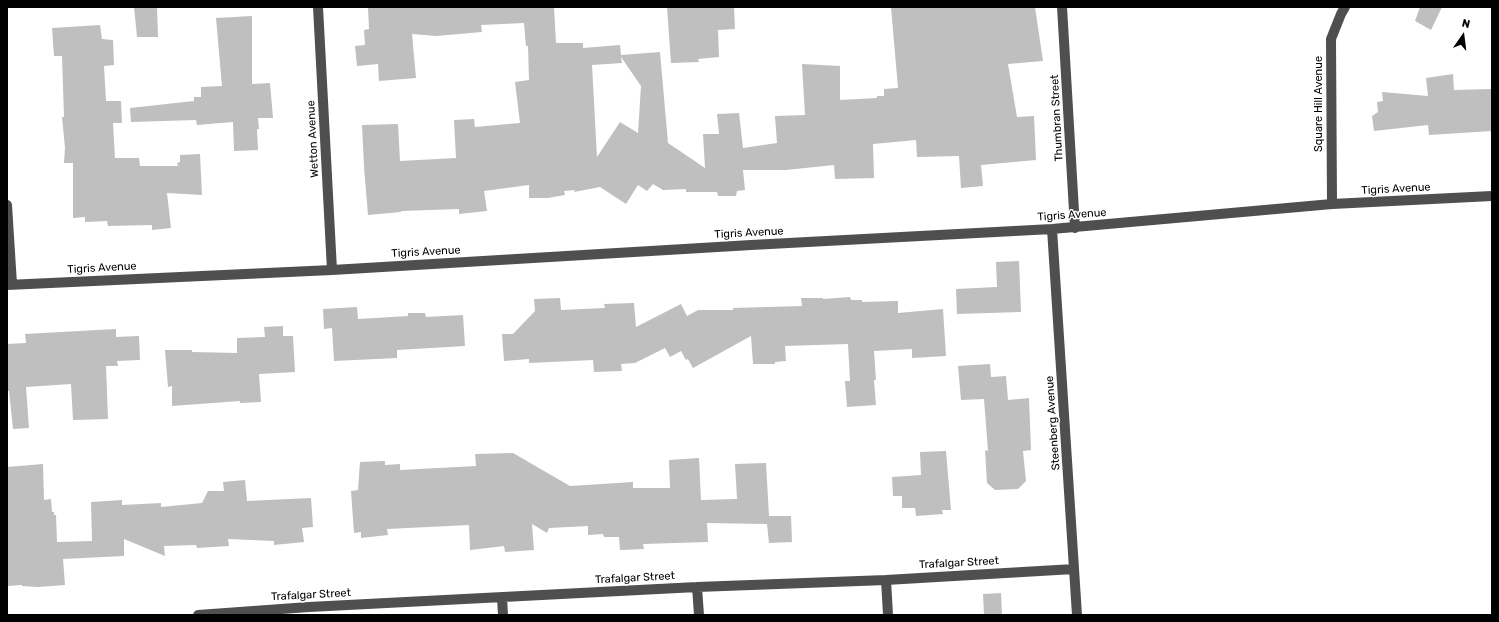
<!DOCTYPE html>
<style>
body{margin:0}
#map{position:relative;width:1499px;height:622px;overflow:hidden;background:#fff;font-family:Rubik,sans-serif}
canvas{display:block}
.frame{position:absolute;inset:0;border:8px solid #000;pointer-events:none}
.north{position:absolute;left:1443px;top:16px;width:40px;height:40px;-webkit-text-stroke:3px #fff;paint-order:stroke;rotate:14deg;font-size:11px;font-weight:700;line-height:16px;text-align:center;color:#000}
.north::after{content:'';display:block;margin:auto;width:14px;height:18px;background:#000;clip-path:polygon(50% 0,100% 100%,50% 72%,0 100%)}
</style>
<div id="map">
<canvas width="1499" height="622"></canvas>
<div class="frame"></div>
<div class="north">N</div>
</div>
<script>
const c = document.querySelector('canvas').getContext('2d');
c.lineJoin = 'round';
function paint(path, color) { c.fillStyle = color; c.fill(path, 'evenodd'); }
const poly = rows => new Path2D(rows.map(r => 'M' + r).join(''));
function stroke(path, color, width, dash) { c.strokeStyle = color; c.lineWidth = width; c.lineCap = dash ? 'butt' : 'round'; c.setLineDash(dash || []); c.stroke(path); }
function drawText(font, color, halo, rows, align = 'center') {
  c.font = font + ' Rubik,sans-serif'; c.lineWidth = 3; c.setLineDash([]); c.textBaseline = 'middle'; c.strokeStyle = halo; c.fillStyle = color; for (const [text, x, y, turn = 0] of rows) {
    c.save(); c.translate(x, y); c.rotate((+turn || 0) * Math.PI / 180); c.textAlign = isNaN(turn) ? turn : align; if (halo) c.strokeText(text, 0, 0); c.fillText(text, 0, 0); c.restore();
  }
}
const building = poly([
 [134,7,157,7,158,37,137,37],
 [368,7,554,7,556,43,583,43,583,48,620,45,621,55,660,52,668,143,705,168,703,134,719,134,717,114,739,113,743,148,777,143,775,116,805,115,802,64,840,66,840,100,877,98,877,96,884,96,884,89,898,88,891,7,1035,7,1043,61,1008,64,1017,117,1034,116,1036,160,981,165,983,186,961,188,959,156,917,157,916,140,873,144,874,178,835,179,834,165,786,170,743,170,745,190,737,191,736,196,718,196,717,192,686,192,686,189,663,190,653,184,647,191,638,185,626,204,600,187,574,192,575,190,564,191,565,195,548,198,529,198,529,185,484,191,487,211,459,214,459,209,401,211,401,212,368,215,364,167,362,125,398,124,400,161,456,158,454,120,474,119,475,127,520,123,515,82,529,80,528,46,526,46,524,23,481,25,482,32,436,36,412,34,416,78,379,81,378,64,357,66,355,46,365,45,364,30,369,29],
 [621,57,641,86,638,133,620,122,597,157,592,65,622,63],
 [667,7,734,7,735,29,718,30,719,57,698,59,699,62,671,63],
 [1420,7,1442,7,1431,30,1415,21],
 [252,16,252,84,270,83,273,118,258,118,259,129,257,129,258,150,234,151,233,122,197,125,196,120,131,122,130,108,194,101,194,97,201,97,201,87,222,86,216,18],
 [100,25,102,39,113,40,114,65,104,66,106,101,121,101,122,123,113,123,115,158,139,158,140,166,178,166,177,163,180,162,180,155,200,154,202,195,167,193,171,228,152,230,152,225,108,226,107,221,85,222,85,217,73,218,73,163,64,163,65,148,62,117,64,117,62,56,54,56,52,28],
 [1453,74,1454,90,1492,89,1492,131,1429,135,1428,125,1374,131,1372,116,1378,112,1377,102,1383,101,1382,92,1428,96,1426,78],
 [1019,261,1021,312,957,314,956,289,997,287,996,262],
 [850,297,851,300,862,300,862,302,898,301,898,313,943,309,946,356,912,358,912,349,874,351,876,380,874,380,876,405,847,407,845,381,850,381,848,344,785,346,786,361,775,362,775,364,753,364,751,336,693,368,688,359,686,360,681,351,670,357,665,348,635,363,621,364,622,371,594,372,593,360,529,363,529,359,504,361,502,334,513,334,535,311,534,299,560,298,561,310,605,308,604,304,634,303,636,327,681,304,687,316,698,310,733,310,733,308,802,306,801,298,823,298,823,299],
 [357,307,358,319,408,316,408,313,425,313,426,317,463,315,465,346,397,350,397,358,334,361,332,328,324,329,323,309],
 [283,326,283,336,293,336,295,372,259,374,261,402,240,403,240,401,172,406,172,386,168,387,165,350,192,350,192,352,237,353,237,338,265,337,264,327],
 [116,329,116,337,139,336,140,360,117,361,118,366,106,366,108,419,73,420,71,384,26,387,29,428,13,429,9,391,7,391,7,344,26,343,25,334],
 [990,364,991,377,1006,376,1008,400,1029,398,1031,450,1023,451,1026,481,1018,489,995,490,987,483,985,450,988,451,984,399,961,400,958,366],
 [946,451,951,510,942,510,943,514,916,516,915,508,902,508,902,496,893,496,892,477,921,475,920,452],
 [513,453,570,486,633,482,633,488,670,488,669,460,699,458,701,500,737,499,735,464,766,463,769,516,791,516,792,542,769,543,767,524,707,523,708,542,643,544,644,549,620,550,619,537,604,537,603,534,588,535,588,526,549,528,547,533,532,524,534,550,505,552,504,546,470,550,469,525,387,529,388,535,361,538,361,532,354,533,351,491,358,490,360,462,385,461,385,465,400,464,400,470,476,466,475,454],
 [43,464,44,500,51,499,52,512,54,512,54,515,56,515,57,542,92,541,91,502,122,500,122,505,161,503,161,507,202,503,208,491,224,491,223,482,245,480,247,501,311,498,313,527,302,528,304,542,274,545,274,541,228,539,229,546,197,548,196,545,164,546,165,556,124,539,124,556,63,559,65,585,38,587,22,586,22,585,7,586,7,467],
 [1001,593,1002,615,984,615,983,594]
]);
const minor = poly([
 [318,7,332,270],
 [1062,7,1075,228],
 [1332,204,1331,39,1341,14,1345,7],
 [7,205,12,284],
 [1052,229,1077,615],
 [7,285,332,270,751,245,1052,229,1332,204,1492,196],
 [886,580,888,615],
 [697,587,699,615],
 [502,597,503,615],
 [198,615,309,607,697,587,886,580,1074,569]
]);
const streetNames = [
 ["Square Hill Avenue",1319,104,-90],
 ["Thumbran Street",1057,118,-93],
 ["Wetton Avenue",313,139,-93],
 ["Tigris Avenue",1396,189,-3],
 ["Tigris Avenue",1072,215,-4],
 ["Tigris Avenue",749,233,-3],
 ["Tigris Avenue",426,252,-3],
 ["Tigris Avenue",102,268,-3],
 ["Steenberg Avenue",1053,423,-94],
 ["Trafalgar Street",959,563,-3],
 ["Trafalgar Street",635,578,-3],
 ["Trafalgar Street",311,595,-3]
];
paint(building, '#bfbfbf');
stroke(minor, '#4f4f4f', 10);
drawText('11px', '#000', '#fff', streetNames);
</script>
